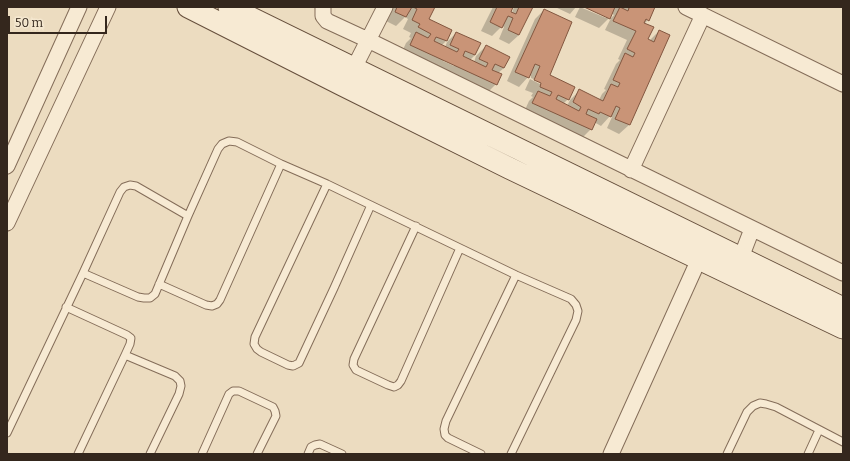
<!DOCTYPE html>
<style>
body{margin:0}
#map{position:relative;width:850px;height:461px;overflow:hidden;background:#ecdcc0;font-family:Bitter,serif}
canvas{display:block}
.frame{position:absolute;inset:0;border:8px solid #34271d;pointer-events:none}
.scale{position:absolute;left:8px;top:16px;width:99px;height:18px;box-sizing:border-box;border:2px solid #34271d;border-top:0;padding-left:5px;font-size:12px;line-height:14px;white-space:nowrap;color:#34271d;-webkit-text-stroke:3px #f4e7cf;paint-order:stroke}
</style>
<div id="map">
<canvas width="850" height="461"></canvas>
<div class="frame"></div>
<div class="scale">50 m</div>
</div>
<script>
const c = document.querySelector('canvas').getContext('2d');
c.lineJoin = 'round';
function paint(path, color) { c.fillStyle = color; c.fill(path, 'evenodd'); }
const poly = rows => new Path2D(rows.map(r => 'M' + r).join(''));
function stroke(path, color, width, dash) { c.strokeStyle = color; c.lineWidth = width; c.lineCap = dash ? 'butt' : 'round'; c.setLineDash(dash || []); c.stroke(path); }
const shadow = poly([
 [393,7,433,7,428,19,451,30,446,41,441,46,445,47,447,42,456,33,480,44,475,55,470,60,474,62,476,56,486,46,509,57,504,68,498,73,500,75,496,84,486,94,401,54,406,43,411,38,409,37,411,33,403,29,408,19,405,17,396,26,386,21],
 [443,59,454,64,454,66,443,61],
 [493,7,512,7,510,12,512,13,514,7,531,7,519,35,509,44,499,39,504,27,502,26,492,36,481,31],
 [555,7,576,7,570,14],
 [580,7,606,18,606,16,586,7,654,7,648,20,644,24,647,40,650,40,659,31,669,35,629,125,619,134,607,128,612,117,610,116,601,126,594,122,591,129,582,138,524,112,529,101,533,97,531,96,533,93,525,90,530,79,542,85,542,83,531,78,531,76,529,75,528,77,519,87,507,81,535,19,544,10,549,75,568,99,563,104,567,106,570,100,579,91,599,100,602,94,606,90,604,89,616,64,620,60,618,59,627,40,605,30,611,18,614,15,611,13,609,18,599,28,575,17]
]);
const building = poly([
 [397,7,412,7,406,17,395,12,397,7],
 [413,7,435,7,429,19,452,30,447,41,436,37,434,41,457,52,459,49,450,45,456,32,481,43,475,55,465,51,463,56,486,67,488,63,479,59,486,45,510,57,504,68,495,64,492,70,502,74,497,85,410,45,416,32,428,38,431,34,418,27,420,24,412,20,417,9,413,7],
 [497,7,513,7,511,12,516,14,519,7,533,7,519,35,508,30,513,18,508,16,502,28,490,22,497,7],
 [584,7,615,7,610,19,584,7],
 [620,7,628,11,629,8,626,7,655,7,649,21,646,19,644,23,654,27,648,39,654,42,659,30,670,35,630,125,615,119,620,108,616,106,611,117,600,112,599,114,588,109,586,114,597,119,592,130,532,103,538,91,550,96,552,92,540,87,541,83,534,80,540,66,535,64,529,78,515,72,544,9,572,22,550,75,575,87,569,100,558,95,556,99,579,111,581,107,573,102,579,89,603,101,611,84,618,87,620,83,613,80,625,53,633,57,635,53,627,49,636,31,613,21,620,7]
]);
const lane = poly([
 [327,184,255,337,254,344,257,349,261,352,288,365,293,366,299,363,334,288,371,205],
 [416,226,354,359,353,365,356,370,388,385,394,387,398,385,401,381,460,248],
 [83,273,138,297,144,298,150,298,155,294,188,216,218,149,222,144,229,141,237,142,281,164,327,184,516,275,571,299,576,305,578,311,576,320,511,454],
 [159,284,206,305,212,306,217,304,220,300,281,164],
 [66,307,127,335,131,338,130,344,125,355,78,454],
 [125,355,175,376,180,381,181,386,179,394,150,454],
 [7,433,83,273,120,192,124,187,130,185,136,186,188,216],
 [202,454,229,394,233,391,239,391,273,407,275,411,276,416,257,454],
 [308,454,311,447,315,445,320,444,342,454],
 [481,454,448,438,445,435,444,429,446,421,516,275],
 [727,454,747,412,753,406,760,403,766,404,776,407,843,442],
 [808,454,819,430]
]);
const street = poly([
 [323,7,323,16,327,21,368,40,843,273],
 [686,7,843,84],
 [354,68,385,7],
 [7,166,79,7],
 [631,170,703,15],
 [7,223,108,7],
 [737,268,752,229],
 [611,454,699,259]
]);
const secondary = poly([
 [188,7,342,85,509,168,843,328],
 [229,7,843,308]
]);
paint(shadow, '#0003');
paint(building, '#c99477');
stroke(building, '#82563f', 1);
stroke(lane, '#846d59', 9);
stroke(street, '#846d59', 17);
stroke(secondary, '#664f3c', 23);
stroke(lane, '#f7ead3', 7);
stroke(street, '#f7ead3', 15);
stroke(secondary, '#f7ead3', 21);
</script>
